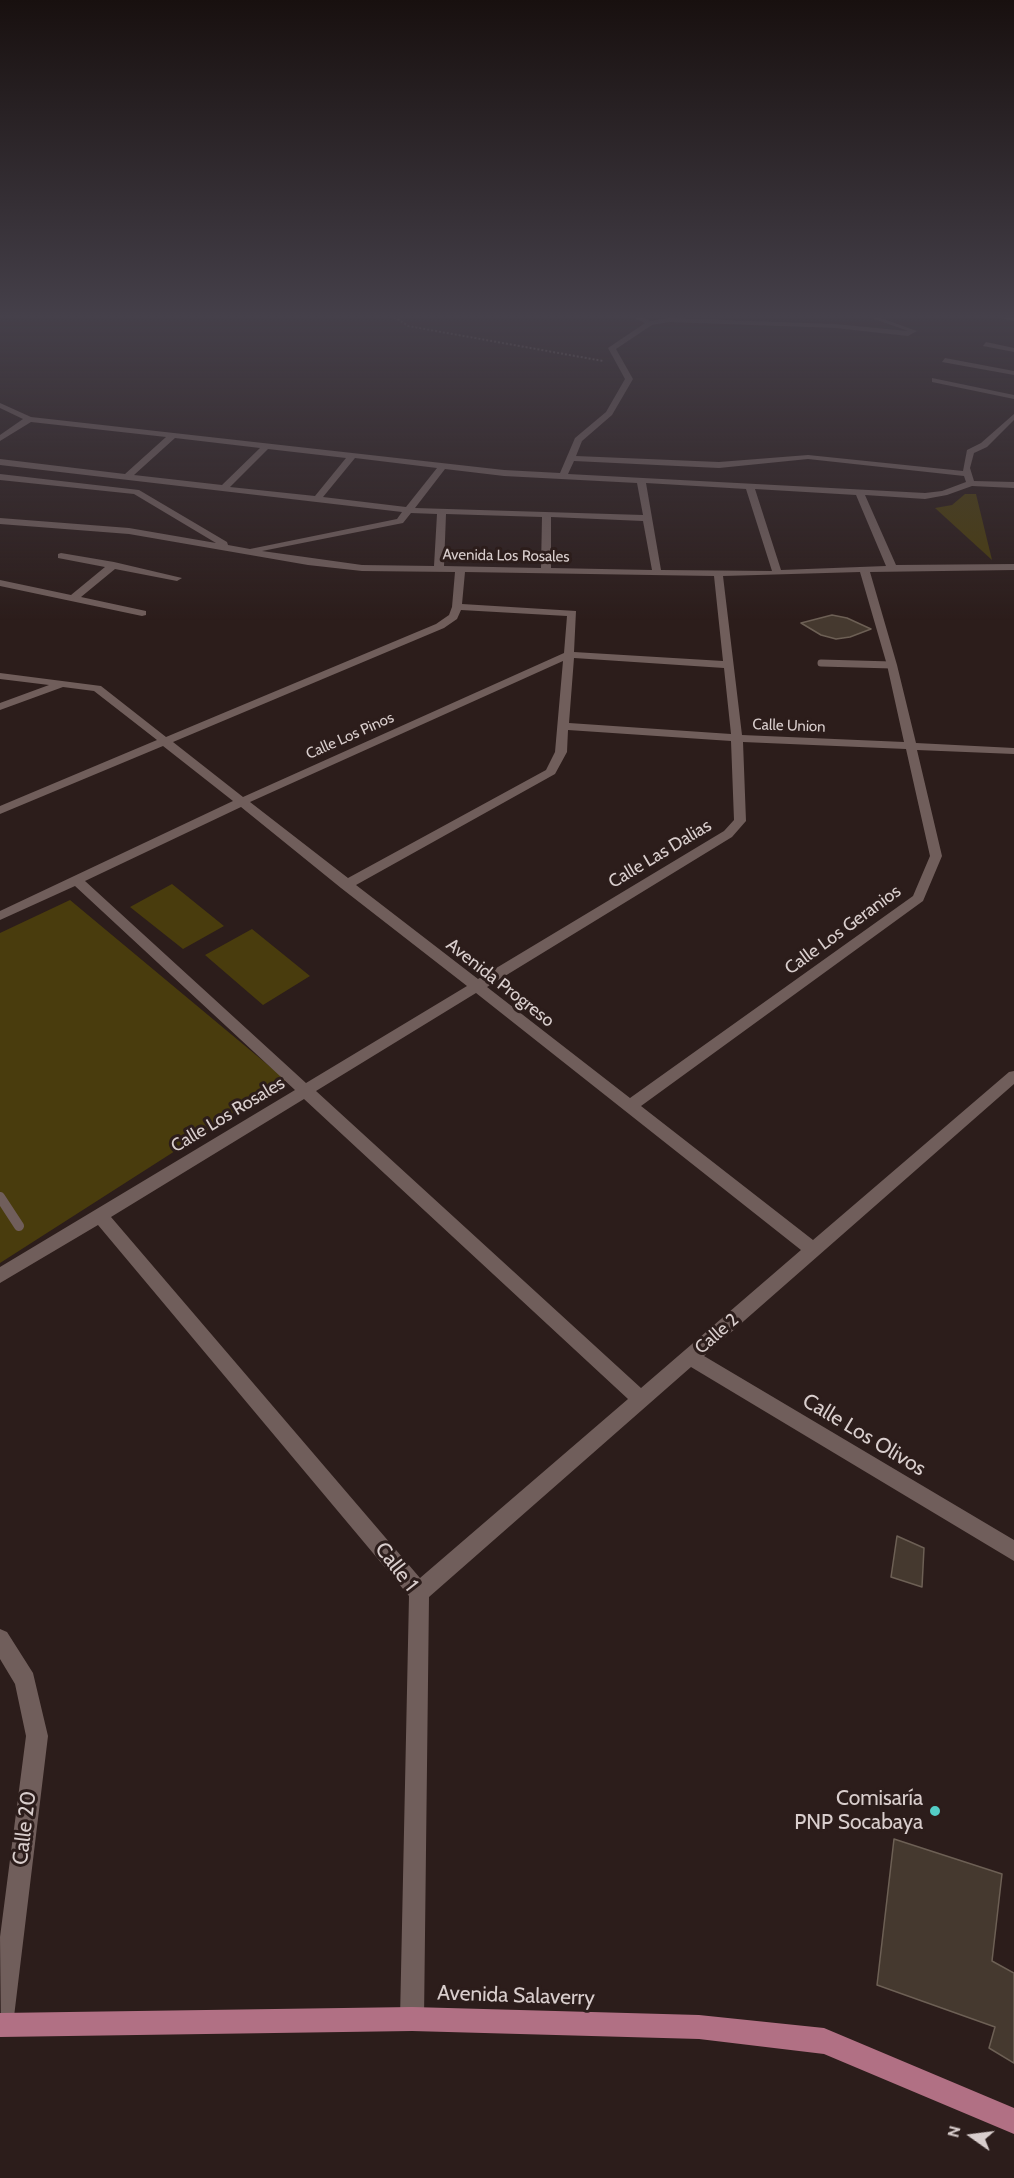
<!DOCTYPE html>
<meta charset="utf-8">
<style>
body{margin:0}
#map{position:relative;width:1014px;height:2178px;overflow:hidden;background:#2c1d1b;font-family:Cabin,sans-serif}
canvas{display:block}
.north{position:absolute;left:942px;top:2106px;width:60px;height:60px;-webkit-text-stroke:4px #2c1d1b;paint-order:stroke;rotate:284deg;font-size:16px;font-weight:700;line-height:24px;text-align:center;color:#d9cecd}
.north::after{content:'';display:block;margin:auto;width:21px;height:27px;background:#d9cecd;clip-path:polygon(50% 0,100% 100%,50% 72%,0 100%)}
</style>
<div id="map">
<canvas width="1014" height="2178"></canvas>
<div class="north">N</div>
</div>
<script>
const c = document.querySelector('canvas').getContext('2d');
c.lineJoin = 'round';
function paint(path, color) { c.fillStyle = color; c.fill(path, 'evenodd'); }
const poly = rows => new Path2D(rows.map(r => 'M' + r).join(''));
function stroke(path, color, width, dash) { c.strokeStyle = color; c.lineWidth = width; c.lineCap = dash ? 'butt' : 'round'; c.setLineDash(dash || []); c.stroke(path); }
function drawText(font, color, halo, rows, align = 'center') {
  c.font = font + ' Cabin,sans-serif'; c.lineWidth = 6; c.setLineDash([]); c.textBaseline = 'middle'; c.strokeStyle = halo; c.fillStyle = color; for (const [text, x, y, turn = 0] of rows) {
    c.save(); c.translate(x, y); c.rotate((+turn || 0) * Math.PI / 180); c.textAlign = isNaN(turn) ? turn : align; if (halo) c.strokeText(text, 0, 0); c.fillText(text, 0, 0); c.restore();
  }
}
const green = poly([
 [965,494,976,494,992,560,935,508,952,505],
 [172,884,224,926,183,949,130,907],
 [70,900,286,1080,0,1263,0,933],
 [252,929,310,976,263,1005,205,955]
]);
const building = poly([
 [832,615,847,618,871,629,850,637,836,639,821,635,801,623,832,615],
 [897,1536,924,1548,922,1587,891,1577,897,1536],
 [894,1839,1002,1874,992,1961,1014,1973,1014,2063,989,2048,995,2027,877,1985,894,1839]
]);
const path = poly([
 [378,316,396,318,408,326,603,361]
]);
const laneFar1 = poly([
 [821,663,892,665]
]);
const lane = poly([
 [0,1197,19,1226]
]);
const street = poly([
 [629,316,638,316,651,321,669,318,835,324,908,331,866,316,875,316,917,331,908,336,835,328,669,322,652,325,616,349,633,379,612,415,582,441,576,456,719,462,808,455,963,471,967,450,981,443,1014,414,1014,420,987,447,974,453,970,468,974,481,1014,482,1014,488,972,486,947,495,925,499,865,495,896,565,1014,564,1014,570,870,572,897,665,916,743,1014,748,1014,754,917,750,942,856,923,901,641,1106,813,1240,1009,1072,1014,1071,1014,1084,704,1356,1014,1540,1014,1561,691,1367,429,1597,424,2019,421,2028,412,2031,403,2028,400,2019,409,1596,98,1225,0,1283,0,1267,295,1090,75,886,0,920,0,911,233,801,163,746,0,814,0,806,157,740,94,691,63,687,0,710,0,703,49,685,0,679,0,673,101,686,166,737,436,624,449,615,452,607,455,572,362,571,308,565,129,534,0,524,0,518,129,528,216,543,134,494,0,480,0,474,139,490,227,542,228,545,250,549,397,519,402,512,0,465,0,459,125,474,166,437,31,422,0,441,0,435,23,419,0,408,0,403,31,417,504,470,560,473,575,438,606,412,625,379,608,348,645,323,629,316],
 [175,438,260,448,222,485,134,475,175,438],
 [268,449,346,458,315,496,230,487,268,449],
 [355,458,437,468,406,507,323,497,355,458],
 [808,459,964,476,966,482,942,491,925,493,568,474,574,461,719,468,808,459],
 [445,469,504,476,637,483,643,515,415,508,445,469],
 [646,483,746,489,772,571,661,570,646,483],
 [755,489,856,495,886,566,781,570,755,489],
 [411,513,437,514,434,566,362,565,262,551,403,523,411,513],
 [446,514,542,517,541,568,444,566,446,514],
 [551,517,643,521,652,570,551,568,551,517],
 [465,572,714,576,723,661,574,652,576,611,462,604,465,572],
 [860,572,887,665,904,742,742,735,723,576,860,572],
 [461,610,567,616,564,653,243,797,173,742,444,628,457,619,461,610],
 [574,658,724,668,731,734,569,723,574,658],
 [563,661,555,752,546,770,348,878,250,802,563,661],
 [568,730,731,741,734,820,724,831,478,979,356,885,555,774,567,752,568,730],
 [743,742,906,749,930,856,913,896,630,1098,487,987,732,837,746,821,743,742],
 [241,807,341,888,467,986,306,1083,85,881,241,807],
 [476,993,801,1250,641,1388,316,1091,476,993],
 [304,1099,628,1399,420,1578,111,1217,304,1099],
 [994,316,1014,317,1014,321,995,317,994,316],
 [986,342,1014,348,1014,352,983,346,986,342],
 [945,358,1014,371,1014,375,942,362,945,358],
 [932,378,1014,395,1014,399,932,382,932,378],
 [61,553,114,562,182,578,177,581,115,569,81,597,146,611,146,615,142,616,0,586,0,580,71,595,105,567,58,558,58,554,61,553],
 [0,1629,7,1632,33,1673,48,1736,13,2025,10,2034,1,2037,0,1937,26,1736,15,1684,0,1659,0,1629]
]);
const primary = poly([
 [412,2007,699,2015,824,2028,1014,2108,1014,2134,824,2054,699,2039,412,2031,0,2037,0,2013,412,2007]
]);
const markers = [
 [935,1811,6,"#54cdc6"]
];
const farStreetnames = [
 ["Avenida Los Rosales",506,556,1],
 ["Calle Union",789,726,2],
 ["Calle Los Pinos",350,736,-24]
];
const streetNames = [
 ["Calle Las Dalias",660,854,-31],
 ["Calle Los Geranios",843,930,-36],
 ["Avenida Progreso",500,983,38],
 ["Calle Los Rosales",228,1115,-31],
 ["Calle 2",717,1334,-41]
];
const nearStreetnames = [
 ["Calle Los Olivos",864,1435,31],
 ["Calle 1",396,1567,52],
 ["Calle 20",25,1828,-83],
 ["Avenida Salaverry",516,1996,2]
];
const nearPoinames = [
 ["Comisaría",923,1799],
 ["PNP Socabaya",923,1823]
];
paint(green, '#493c0d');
paint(building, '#45392f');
stroke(building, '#6d6055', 1.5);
stroke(path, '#7e716f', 2, [2, 2]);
stroke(laneFar1, '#705e5b', 7);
stroke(lane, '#705e5b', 10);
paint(street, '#705e5b');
paint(primary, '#b17084');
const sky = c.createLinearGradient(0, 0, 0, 621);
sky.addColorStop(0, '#18100f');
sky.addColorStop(0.51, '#45404a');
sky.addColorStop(1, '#45404a00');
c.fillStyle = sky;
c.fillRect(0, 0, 1014, 621);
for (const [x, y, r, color] of markers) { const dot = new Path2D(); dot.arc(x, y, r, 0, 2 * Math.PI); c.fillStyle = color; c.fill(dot); stroke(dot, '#2c1d1b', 2); }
drawText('15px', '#d9cecd', '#2c1d1b', farStreetnames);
drawText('18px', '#d9cecd', '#2c1d1b', streetNames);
drawText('21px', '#d9cecd', '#2c1d1b', nearStreetnames);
drawText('21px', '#d9cecd', '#2c1d1b', nearPoinames, 'right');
</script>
